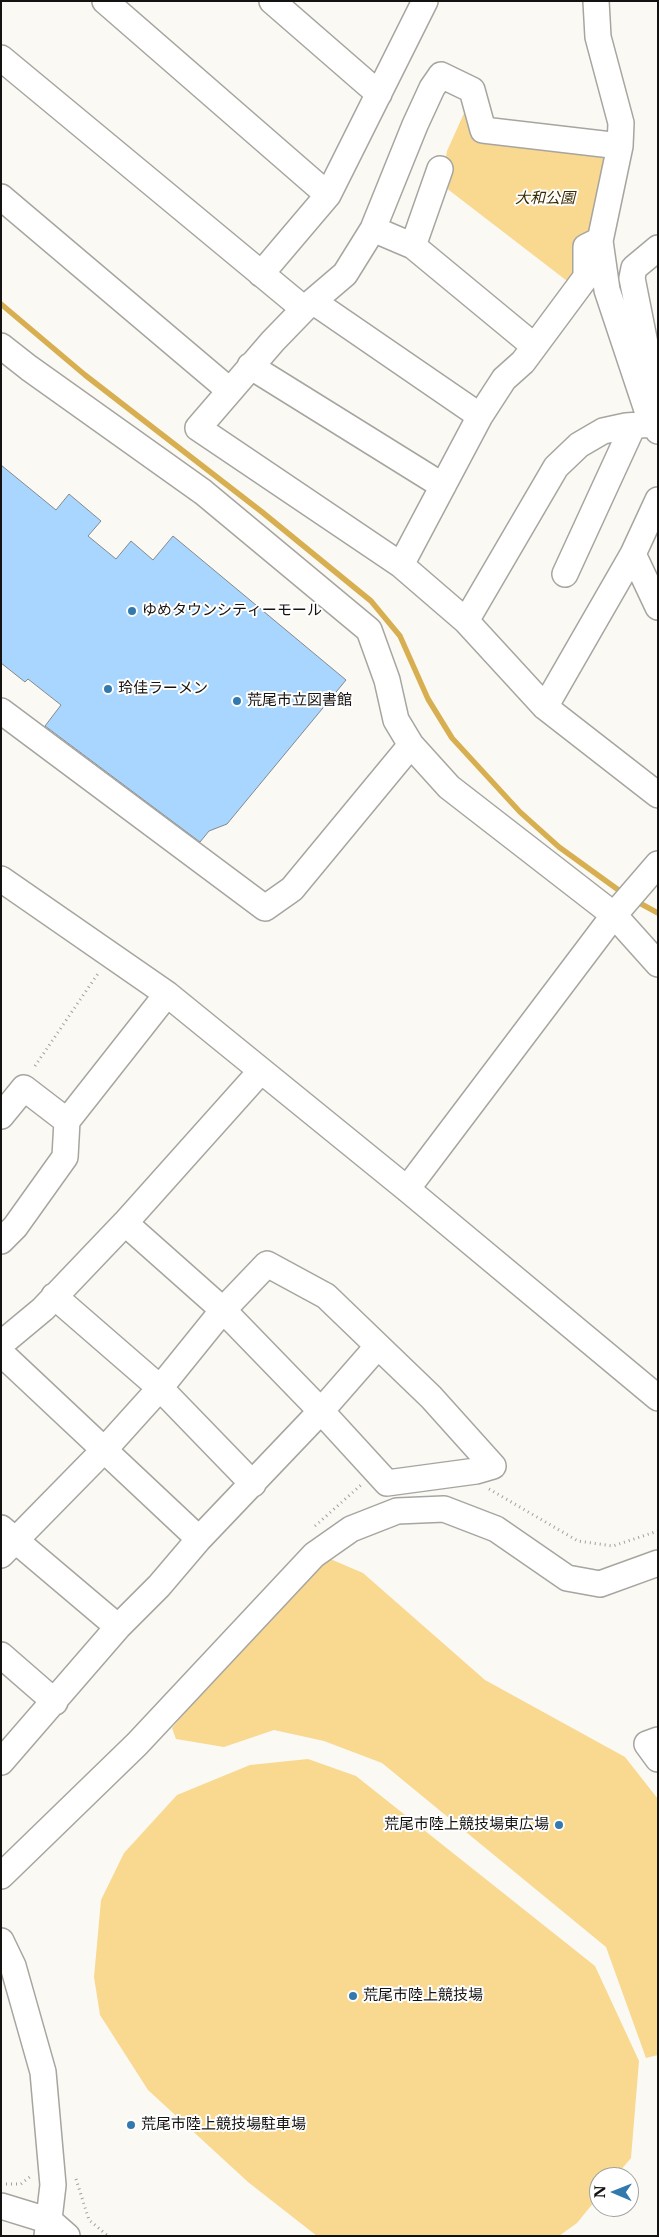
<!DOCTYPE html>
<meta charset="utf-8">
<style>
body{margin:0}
#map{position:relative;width:659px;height:2237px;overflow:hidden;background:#fbf9f4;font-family:"Libre Baskerville",serif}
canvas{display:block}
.frame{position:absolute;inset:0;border:2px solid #141311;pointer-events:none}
.north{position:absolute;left:589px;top:2167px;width:50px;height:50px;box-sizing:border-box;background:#fff;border:1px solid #a1a1a0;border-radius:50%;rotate:271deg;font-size:14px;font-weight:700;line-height:20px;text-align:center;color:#141311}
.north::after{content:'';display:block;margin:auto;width:18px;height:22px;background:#3479ae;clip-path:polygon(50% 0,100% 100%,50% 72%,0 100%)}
</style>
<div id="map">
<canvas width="659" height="2237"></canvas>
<div class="frame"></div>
<div class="north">N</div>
</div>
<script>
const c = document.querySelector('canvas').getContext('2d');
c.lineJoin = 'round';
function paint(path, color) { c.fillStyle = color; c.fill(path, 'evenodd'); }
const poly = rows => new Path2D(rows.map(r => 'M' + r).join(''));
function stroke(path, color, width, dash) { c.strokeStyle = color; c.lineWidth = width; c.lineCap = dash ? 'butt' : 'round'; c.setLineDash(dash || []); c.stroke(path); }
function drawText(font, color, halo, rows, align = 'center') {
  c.font = font + ' "Libre Baskerville","Noto Sans JP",serif'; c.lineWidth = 4; c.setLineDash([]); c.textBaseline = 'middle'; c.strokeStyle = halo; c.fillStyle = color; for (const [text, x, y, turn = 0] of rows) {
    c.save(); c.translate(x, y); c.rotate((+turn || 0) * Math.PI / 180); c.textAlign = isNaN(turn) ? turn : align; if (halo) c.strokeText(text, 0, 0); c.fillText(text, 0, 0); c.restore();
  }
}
const green = poly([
 [465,111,479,138,610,157,597,234,580,237,571,284,441,184,447,151],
 [328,1558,363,1573,485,1680,625,1757,658,1799,658,2055,646,2058,606,1947,382,1763,324,1741,274,1730,224,1747,176,1739,172,1728,237,1649],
 [308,1759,356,1776,595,1966,639,2061,631,2158,615,2177,599,2177,599,2196,577,2223,559,2236,317,2236,248,2182,148,2090,100,2015,94,1977,101,1900,124,1853,177,1795,250,1765]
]);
const stream = poly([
 [1,304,85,375,262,512,371,601,400,636,428,699,452,738,520,812,559,847,624,894],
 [634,900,658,913]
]);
const building = poly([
 [1,465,56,510,69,494,101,521,88,536,116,559,131,541,153,560,173,536,346,680,227,824,209,831,200,842,45,726,61,705,28,679,25,682,1,663,1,465]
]);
const path = poly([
 [35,1066,99,972],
 [489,1489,578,1541,613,1546,658,1531],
 [315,1526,361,1485],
 [76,2179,89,2220,108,2236],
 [6,2184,21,2184,31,2176]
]);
const minor = poly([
 [105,1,328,195],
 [272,1,379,94],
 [596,1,598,37,621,123,620,146,600,241,607,290,647,410,658,431],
 [1,58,304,309],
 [1,197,229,390],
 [373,229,415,125,432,88,441,75,472,90,483,130,620,146],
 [413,246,440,169],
 [261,274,328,195,425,1],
 [314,302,480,416],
 [1,346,29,368,203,492,369,630,387,680,396,720,411,745,449,787,614,915,658,964],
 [534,346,413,246,373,229,345,274,304,309,273,341,198,428,401,565,466,621,545,707,658,795],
 [250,366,443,486],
 [650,393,650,369,632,278,634,268,658,248],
 [633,554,658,607],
 [401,565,480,416,504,379,523,362,586,277,586,247,598,241],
 [565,574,633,426],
 [466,621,556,467,579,445,603,431,626,426,654,424],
 [545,707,633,554,658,500],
 [1,711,265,908,292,889,411,745],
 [1,879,167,994,407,1189,658,1398],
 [1,1116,24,1088,67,1121],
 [407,1189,614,915,658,864],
 [1,1241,15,1227,65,1157,67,1121,167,994],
 [54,1296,160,1388,253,1484],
 [1,1344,43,1309,125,1223,260,1072],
 [1,1353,199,1539],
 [1,1528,118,1627],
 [1,1555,105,1449,160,1388,223,1310,267,1264,326,1296,431,1397,493,1466,476,1471,387,1483,321,1411,377,1347],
 [1,1655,55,1702],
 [658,1740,647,1744,658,1759],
 [1,1762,118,1627,159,1586,199,1539,321,1411,223,1310,125,1223],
 [1,1876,137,1744,314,1555,351,1529,397,1511,444,1509,496,1529,567,1578,600,1584,658,1563],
 [1,1941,13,1966,43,2072,53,2185,47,2236],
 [1,2206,50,2221,67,2236]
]);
const markers = [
 [132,611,5,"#3479ae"],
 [108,689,5,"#3479ae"],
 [237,701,5,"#3479ae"],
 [559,1825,5,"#3479ae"],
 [353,1996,5,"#3479ae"],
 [131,2125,5,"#3479ae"]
];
const parkNames = [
 ["大和公園",545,199]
];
const poiNames = [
 ["ゆめタウンシティーモール",142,611],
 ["玲佳ラーメン",118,689],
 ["荒尾市立図書館",247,701],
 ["荒尾市陸上競技場東広場",549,1825,"right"],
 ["荒尾市陸上競技場",363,1996],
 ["荒尾市陸上競技場駐車場",141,2125]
];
paint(green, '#f9d890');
stroke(stream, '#d7af50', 5.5);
paint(building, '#a8d6fe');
stroke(building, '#84888b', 1);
stroke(minor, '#a7a5a0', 28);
stroke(path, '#a2a09c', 3, [1, 4]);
stroke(minor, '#fff', 25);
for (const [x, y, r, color] of markers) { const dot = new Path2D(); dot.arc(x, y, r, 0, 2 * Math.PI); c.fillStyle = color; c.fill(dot); stroke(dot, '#fff', 2); }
drawText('italic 15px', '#3b2b00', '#fff', parkNames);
drawText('15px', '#141311', '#fff', poiNames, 'left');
</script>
